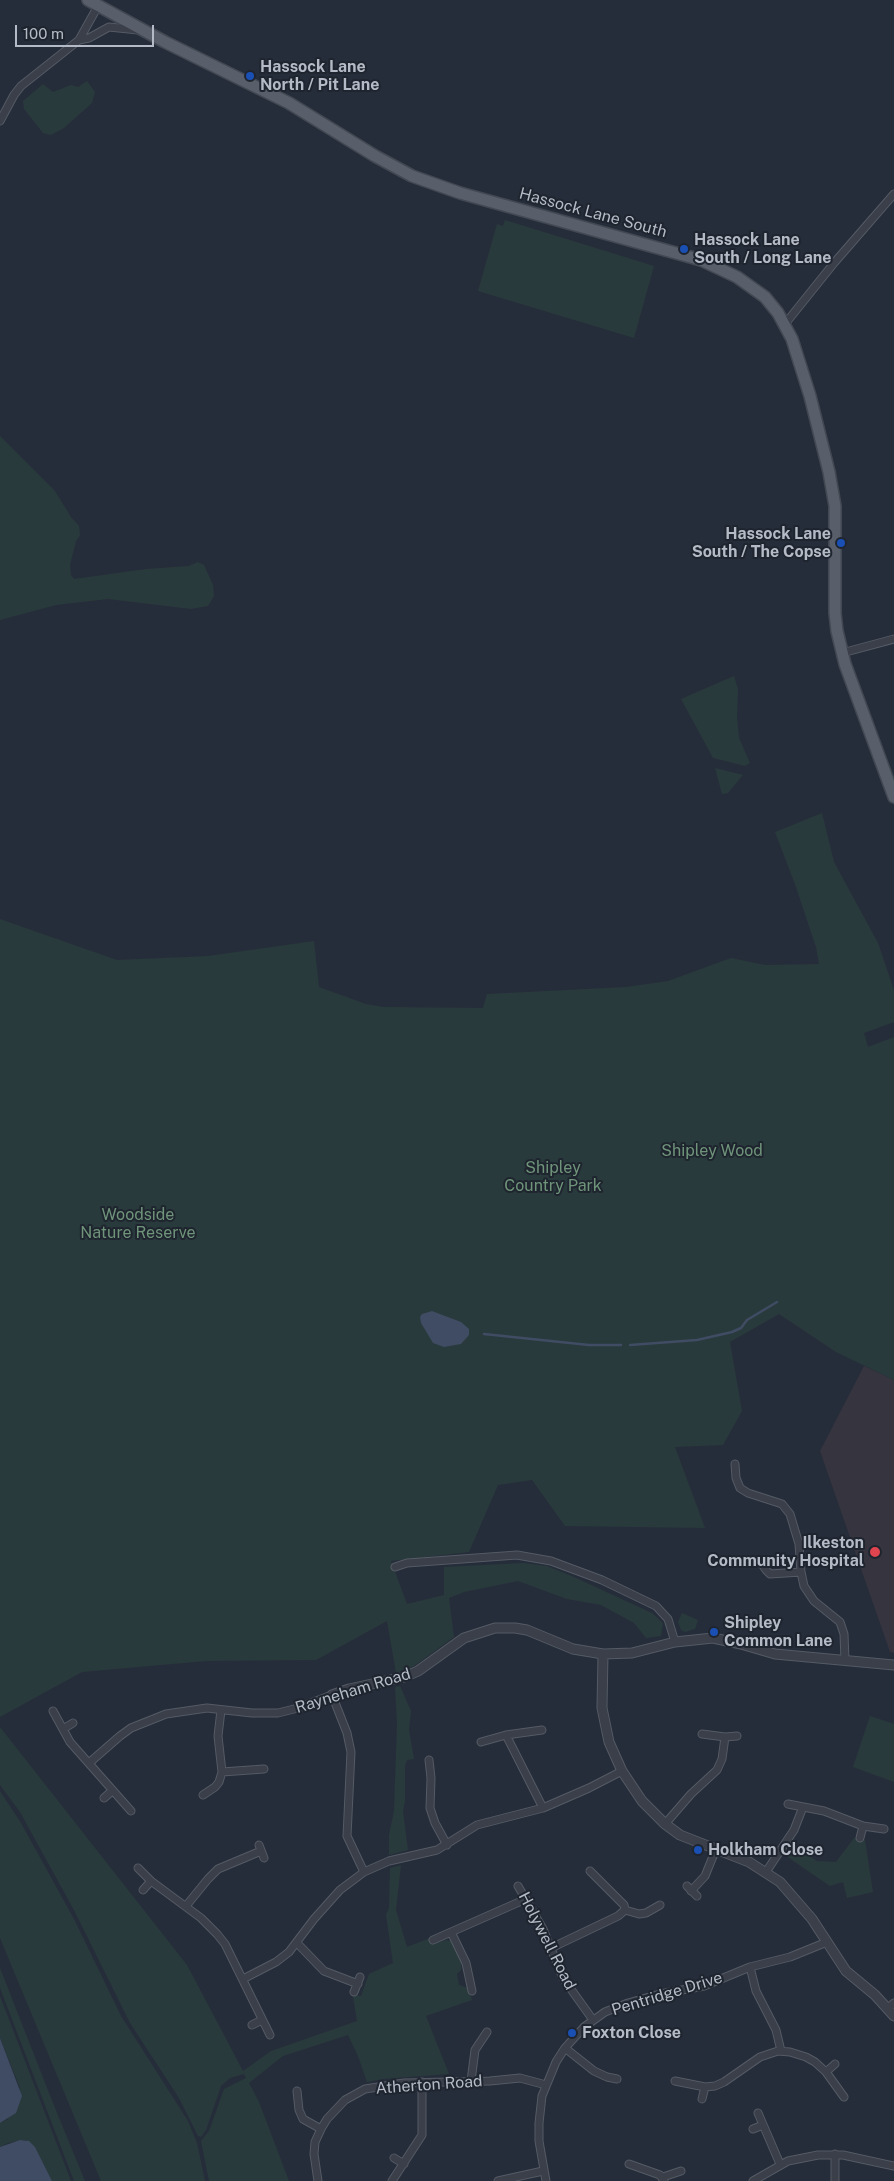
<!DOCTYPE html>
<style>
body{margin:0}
#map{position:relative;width:894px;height:2181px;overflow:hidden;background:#262d3a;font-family:"Public Sans",sans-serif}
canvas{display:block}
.scale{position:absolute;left:15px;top:25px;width:139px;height:22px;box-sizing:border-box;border:2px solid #b5bbc6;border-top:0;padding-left:6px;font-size:15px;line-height:18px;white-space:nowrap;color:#b5bbc6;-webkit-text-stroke:4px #1f252f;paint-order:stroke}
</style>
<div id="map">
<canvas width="894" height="2181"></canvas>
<div class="scale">100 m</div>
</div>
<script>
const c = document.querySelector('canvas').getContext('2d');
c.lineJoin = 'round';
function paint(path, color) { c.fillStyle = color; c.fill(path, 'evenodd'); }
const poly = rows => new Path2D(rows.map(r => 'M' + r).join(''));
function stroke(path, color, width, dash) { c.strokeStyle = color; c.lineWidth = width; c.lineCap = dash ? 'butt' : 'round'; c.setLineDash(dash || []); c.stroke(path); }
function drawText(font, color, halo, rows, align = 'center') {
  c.font = font + ' "Public Sans",sans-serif'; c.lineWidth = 4; c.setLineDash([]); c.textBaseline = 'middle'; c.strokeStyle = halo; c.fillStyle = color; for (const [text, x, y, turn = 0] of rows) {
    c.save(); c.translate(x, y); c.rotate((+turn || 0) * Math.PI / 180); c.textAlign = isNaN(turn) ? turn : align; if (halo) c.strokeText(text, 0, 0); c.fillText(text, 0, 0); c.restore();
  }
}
const medical = poly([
 [864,1366,894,1380,894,1653,890,1652,820,1451]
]);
const green = poly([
 [87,81,95,92,92,103,64,128,51,135,43,133,24,109,23,101,43,84,53,92,71,85,78,87],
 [505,220,654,266,634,338,478,291,497,224,503,226],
 [0,436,55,491,71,517,79,526,80,535,76,541,70,565,71,575,74,579,146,569,189,566,198,562,204,565,213,585,214,596,208,606,191,609,108,599,56,605,0,620],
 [734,676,738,689,737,716,739,738,750,763,745,766,713,758,681,699],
 [715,768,743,775,728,793,722,794],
 [822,813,834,862,878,943,894,990,894,1022,864,1033,868,1047,894,1037,894,1380,836,1352,779,1314,730,1342,742,1411,723,1445,675,1447,705,1528,565,1526,532,1480,498,1485,469,1552,391,1561,407,1604,444,1595,444,1567,523,1563,547,1566,574,1577,652,1613,663,1623,661,1636,646,1638,634,1623,601,1605,567,1599,518,1581,464,1592,449,1598,454,1637,414,1666,396,1673,387,1621,316,1660,206,1661,82,1672,0,1717,0,919,117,960,208,956,314,941,319,987,366,1004,383,1007,483,1008,487,994,626,987,668,981,731,958,765,965,819,964,816,947,796,887,775,832],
 [682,1613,698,1620,695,1629,685,1632,681,1630,678,1622],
 [400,1686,411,1711,409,1730,414,1759,407,1760,405,1766,405,1801,403,1811,408,1850,389,1855,389,1835,394,1811,397,1723,395,1687],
 [870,1716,894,1724,894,1782,853,1767],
 [0,1727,187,1965,243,2071,271,2051,357,2021,353,1997,355,1995,361,1996,369,1974,393,1963,386,1915,389,1908,390,1868,401,1865,396,1910,407,1947,430,1938,434,1944,446,1940,451,1941,462,1960,461,1970,457,1974,459,1985,468,1988,472,2000,426,2016,449,2074,383,2079,367,2082,358,2056,348,2035,283,2056,249,2083,259,2102,289,2181,209,2181,201,2141,209,2131,224,2089,246,2078,244,2074,230,2078,221,2086,206,2130,201,2137,198,2136,179,2098,130,2023,75,1912,20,1812,0,1785],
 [0,1791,21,1823,75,1921,121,2016,188,2121,197,2143,205,2181,101,2181,0,1938],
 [854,1838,865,1840,873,1892,847,1898,843,1882,830,1886,783,1854,791,1844,817,1861,836,1862],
 [0,1968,53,2103,85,2181,74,2181,0,1988],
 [0,1996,71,2181,52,2181,35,2147,25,2140,8,2143,0,2147,0,2123,8,2119,20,2088,0,2038]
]);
const water = poly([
 [432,1311,461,1322,469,1329,469,1335,461,1344,444,1347,433,1343,421,1323,420,1317,422,1314],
 [0,2038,22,2096,16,2113,0,2123],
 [20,2140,29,2141,35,2147,52,2181,0,2181,0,2147]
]);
const stream = poly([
 [484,1334,589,1345,621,1345],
 [630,1345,697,1340,732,1332,741,1328,747,1320,777,1302]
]);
const minor = poly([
 [79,40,89,38,109,27,138,30],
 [0,121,14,95,21,86,79,40,98,6],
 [785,324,834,263,894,194],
 [842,653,894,639],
 [735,1464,736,1478,740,1488,748,1493,782,1504,790,1514,799,1544,801,1572,804,1586,814,1601,840,1622,844,1634,845,1660],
 [762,1564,766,1570,770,1574,801,1572],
 [395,1567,407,1563,517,1555,551,1561,602,1580,656,1606,668,1619,675,1642],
 [53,1711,70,1742,131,1811],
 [63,1729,73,1723],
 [702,1734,725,1737,737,1736],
 [506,1735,543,1808],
 [481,1742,506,1735,542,1730],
 [429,1760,431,1778,430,1808,435,1823,447,1845],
 [89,1763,120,1736,131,1728,166,1714,207,1708,252,1713,278,1713,298,1708,332,1695,347,1733,351,1752,347,1836,364,1872],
 [222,1772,264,1769],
 [203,1795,215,1787,219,1782,222,1772,218,1736,221,1710],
 [104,1798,112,1791],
 [788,1804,824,1811,863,1826,884,1829],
 [665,1824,691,1794,717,1770,722,1759,725,1737],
 [860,1838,863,1826],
 [259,1845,264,1858],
 [138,1868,151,1881,201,1918,217,1934,225,1944,270,2035],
 [766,1872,794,1830,803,1807],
 [518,1886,543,1929,563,1978,593,2020],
 [687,1886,697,1896],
 [143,1890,151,1881],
 [691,1891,705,1876,716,1849],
 [186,1906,208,1879,218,1869,261,1851],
 [625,1910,639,1914,646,1913,660,1905],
 [451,1932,466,1963,472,1991],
 [433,1940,526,1899],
 [297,1943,324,1971,358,1984],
 [551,1948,618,1916,625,1910,624,1905,590,1871],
 [750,1967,756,1991,776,2030,781,2051],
 [243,1979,276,1962,289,1952,314,1919,340,1890,364,1872,389,1861,437,1850,477,1825,543,1808,589,1788,622,1771],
 [354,1992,360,1977],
 [888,2008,894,2003],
 [252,2025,262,2020],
 [565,2048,594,2071,607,2077,617,2079],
 [826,2072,835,2064],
 [471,2081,475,2050,487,2032],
 [675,2081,705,2087,715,2086,724,2082,760,2057,778,2051,790,2052,806,2057,815,2062,826,2072,844,2097],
 [297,2091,299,2110,303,2119,321,2129],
 [702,2099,705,2087],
 [758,2113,780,2164],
 [753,2129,763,2125],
 [394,2158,404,2164],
 [629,2164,660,2175,664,2181],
 [663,2177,681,2171],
 [318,2181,314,2154,315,2142,321,2129,327,2119,345,2100,365,2089,404,2083,490,2081,520,2078,546,2085],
 [392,2181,422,2135,422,2082],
 [498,2181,543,2171],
 [546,2181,539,2141,539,2123,542,2096,556,2062,565,2048,584,2027,605,2012,628,2003,660,1994,704,1986,750,1967,790,1957,827,1942],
 [753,2181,788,2161,818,2155,843,2155,894,2166],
 [835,2181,835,2154]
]);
const tertiary = poly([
 [603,1654,602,1708,609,1742,622,1771,642,1801,665,1824,680,1835,749,1862,780,1882,812,1919,846,1971,875,1995,894,2016],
 [332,1695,349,1689,404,1677,418,1671,464,1638,495,1628,515,1628,527,1630,573,1649,603,1654,632,1653,675,1642,713,1638,741,1644,775,1654,894,1665]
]);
const primary = poly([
 [88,0,165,42,289,103,375,156,412,176,460,193,701,260,737,277,765,297,778,313,792,339,810,396,829,472,835,506,835,613,837,631,845,664,894,797]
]);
const markers = [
 [250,76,5,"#1a4fb4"],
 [684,249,5,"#1a4fb4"],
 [841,543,5,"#1a4fb4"],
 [875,1552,6,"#e0444e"],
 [714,1632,5,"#1a4fb4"],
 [698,1850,5,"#1a4fb4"],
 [572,2033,5,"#1a4fb4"]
];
const poiNames = [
 ["Hassock Lane",260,67],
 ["North / Pit Lane",260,85],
 ["Hassock Lane",694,240],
 ["South / Long Lane",694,258],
 ["Hassock Lane",831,534,"right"],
 ["South / The Copse",831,552,"right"],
 ["Ilkeston",864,1543,"right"],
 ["Community Hospital",864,1561,"right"],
 ["Shipley",724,1623],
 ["Common Lane",724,1641],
 ["Holkham Close",708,1850],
 ["Foxton Close",582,2033]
];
const streetNames = [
 ["Hassock Lane South",593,213,15],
 ["Rayneham Road",353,1691,-17],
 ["Holywell Road",547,1941,63],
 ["Pentridge Drive",667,1994,-17],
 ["Atherton Road",429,2085,-4]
];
const parkNames = [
 ["Shipley Wood",712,1151],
 ["Shipley",553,1168],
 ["Country Park",553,1186],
 ["Woodside",138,1215],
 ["Nature Reserve",138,1233]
];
paint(medical, '#36343f');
paint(green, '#293a3c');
paint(water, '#3f4c63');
stroke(stream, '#3f4c63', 2.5);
stroke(minor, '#555b65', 9);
stroke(tertiary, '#555b65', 11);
stroke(primary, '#434953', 14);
stroke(minor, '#3a3f4a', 7);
stroke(tertiary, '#3a3f4a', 9);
stroke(primary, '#585e6a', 11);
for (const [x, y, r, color] of markers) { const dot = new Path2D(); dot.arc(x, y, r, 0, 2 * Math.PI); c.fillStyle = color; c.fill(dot); stroke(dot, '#1f252f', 2); }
drawText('bold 16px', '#b5bbc6', '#1f252f', poiNames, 'left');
drawText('16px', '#b5bbc6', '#1f252f', streetNames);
drawText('16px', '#6f947a', '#1f252f', parkNames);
</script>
